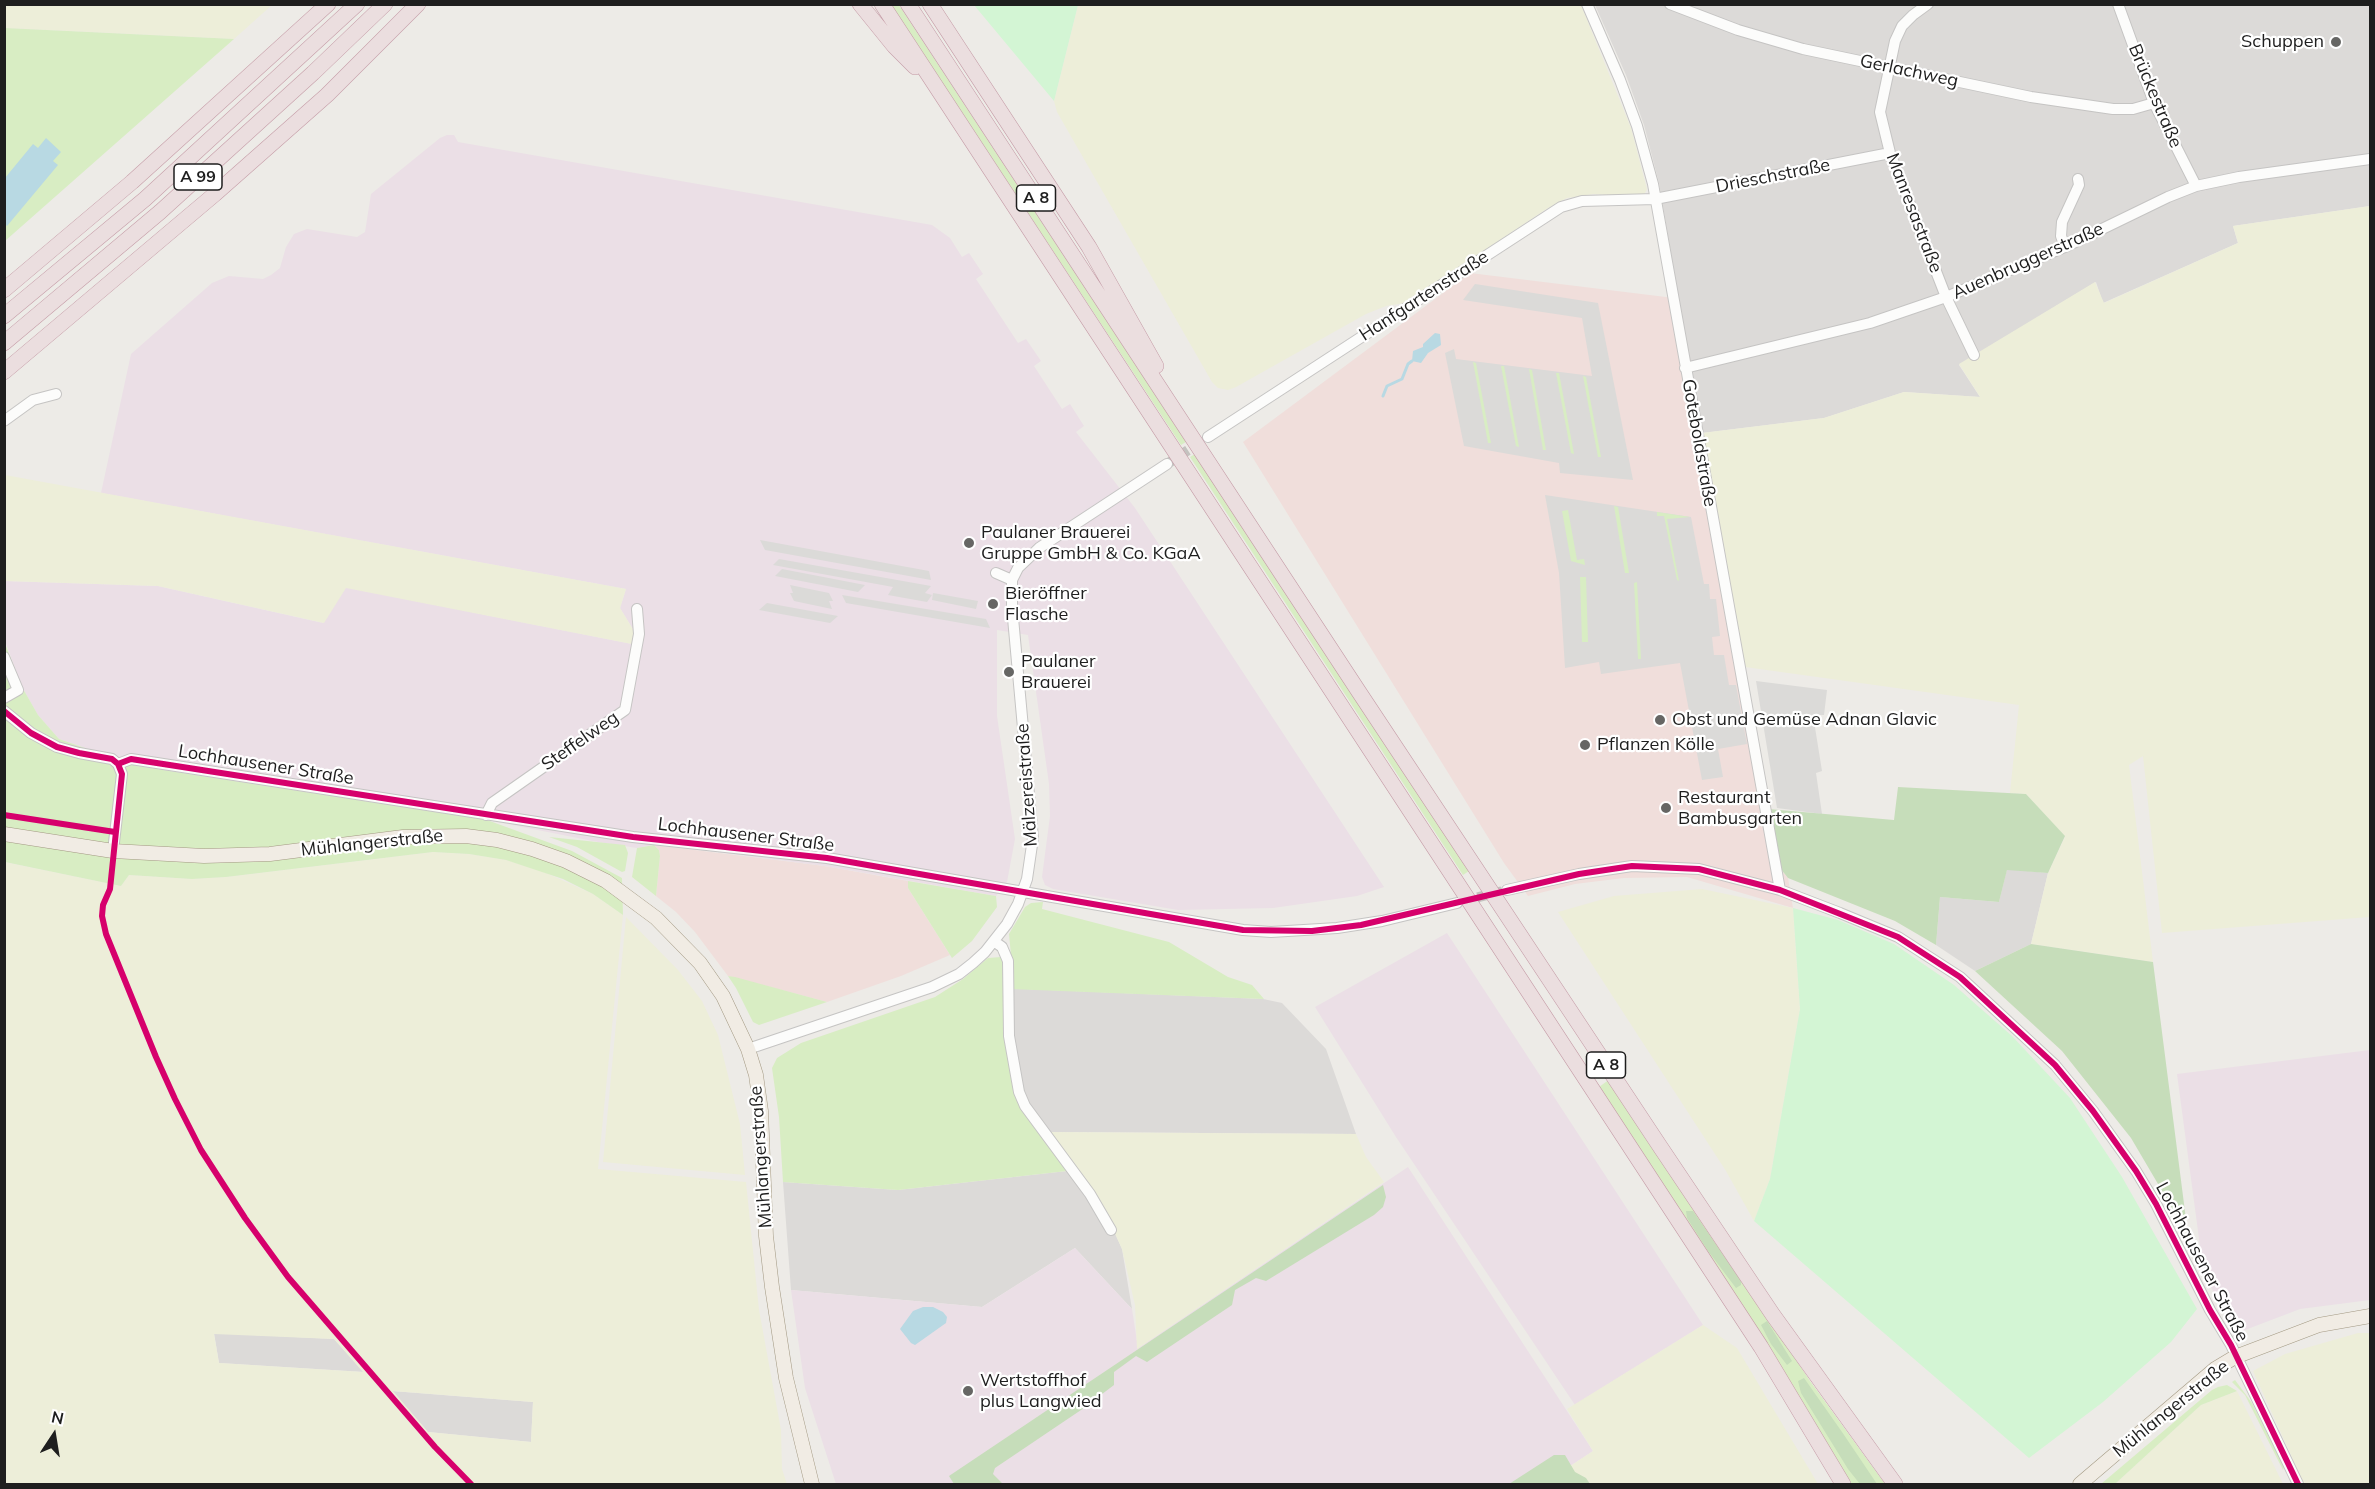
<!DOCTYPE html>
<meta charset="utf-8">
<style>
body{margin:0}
#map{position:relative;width:2375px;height:1489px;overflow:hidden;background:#edebe7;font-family:Mulish,sans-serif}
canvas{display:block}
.frame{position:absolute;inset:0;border:6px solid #1e1e1e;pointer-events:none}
.north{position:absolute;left:24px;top:1405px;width:60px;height:60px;-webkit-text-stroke:4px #fff;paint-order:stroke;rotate:12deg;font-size:16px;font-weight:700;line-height:24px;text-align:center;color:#1e1e1e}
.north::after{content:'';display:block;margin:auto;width:21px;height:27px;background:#1e1e1e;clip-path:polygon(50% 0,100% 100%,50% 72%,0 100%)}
</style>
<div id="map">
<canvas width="2375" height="1489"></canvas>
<div class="frame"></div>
<div class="north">N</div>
</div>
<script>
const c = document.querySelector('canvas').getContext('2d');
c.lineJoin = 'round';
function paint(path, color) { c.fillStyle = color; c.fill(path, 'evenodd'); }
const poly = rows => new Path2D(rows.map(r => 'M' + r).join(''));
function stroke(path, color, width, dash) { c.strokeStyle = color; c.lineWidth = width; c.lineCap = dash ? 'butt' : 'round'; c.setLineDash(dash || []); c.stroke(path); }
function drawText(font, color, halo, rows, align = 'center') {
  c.font = font + ' Mulish,sans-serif'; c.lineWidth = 4.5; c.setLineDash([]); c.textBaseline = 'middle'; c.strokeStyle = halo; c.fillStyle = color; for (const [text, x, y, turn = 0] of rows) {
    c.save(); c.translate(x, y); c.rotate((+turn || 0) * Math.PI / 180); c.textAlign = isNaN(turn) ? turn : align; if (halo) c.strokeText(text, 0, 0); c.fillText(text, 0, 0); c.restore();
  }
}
const residential = poly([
 [1595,5,2370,5,2370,206,2233,226,2238,243,2103,303,2096,282,1959,365,1980,397,1904,392,1824,418,1702,433,1659,183,1644,125,1626,75],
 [2007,869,2048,873,2031,944,1975,971,1936,945,1940,897,1999,902],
 [1003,988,1263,999,1282,1003,1326,1049,1356,1134,1049,1132,1040,1135,1005,1045],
 [1067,1171,1110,1222,1122,1249,1132,1309,1075,1248,982,1307,791,1290,783,1182,898,1190],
 [214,1333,334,1339,364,1372,219,1363],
 [392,1391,533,1402,531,1442,428,1432]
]);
const commercial = poly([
 [1470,273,1674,298,1780,868,1788,878,1793,908,1687,877,1624,878,1575,884,1528,896,1504,863,1243,442],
 [654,845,825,866,908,881,908,888,950,955,901,976,827,1002,728,976,695,932,676,912,656,896,660,856,659,850]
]);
const industrial = poly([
 [447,135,454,135,458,142,932,225,950,238,962,257,969,253,983,274,976,279,1018,343,1026,339,1041,361,1034,366,1062,409,1070,404,1084,426,1076,432,1135,508,1384,887,1357,896,1273,908,1178,910,1053,889,1045,885,1042,877,1050,816,1049,784,1028,635,997,630,997,716,1015,839,1007,882,996,896,825,866,692,849,654,845,637,848,598,842,487,820,137,766,59,739,38,715,22,687,5,641,5,581,158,586,323,623,345,587,632,644,634,631,620,608,626,589,101,493,131,354,212,283,229,276,263,279,271,275,280,268,286,247,294,234,307,229,357,237,365,232,371,194,440,138],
 [1447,933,1703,1325,1575,1405,1396,1137,1315,1007],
 [2370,1050,2370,1300,2300,1309,2237,1333,2208,1282,2202,1261,2177,1074],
 [1408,1167,1593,1451,1543,1484,836,1484,805,1388,791,1290,982,1307,1075,1248,1132,1309,1138,1348]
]);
const religious = poly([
 [1475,284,1598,303,1633,480,1560,473,1559,463,1464,446,1445,353,1454,349,1456,359,1592,376,1582,318,1463,300],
 [1545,495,1691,517,1704,584,1709,584,1710,599,1716,599,1720,636,1712,637,1714,655,1724,655,1729,685,1736,685,1747,744,1718,749,1723,777,1702,780,1680,663,1601,674,1599,662,1565,668,1559,573],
 [760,540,929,571,931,580,765,550],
 [779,559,931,586,925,593,932,595,927,602,888,595,893,587,773,565],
 [782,569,865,585,858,592,775,576],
 [790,585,829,593,833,601,829,601,832,609,794,601,790,593,793,593],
 [933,593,978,601,976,609,932,600],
 [842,595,986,619,990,628,846,603],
 [767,603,838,616,830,623,759,610],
 [1756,681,1827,690,1824,715,1813,715,1822,771,1816,773,1822,814,1777,808]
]);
const farmland = poly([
 [4,5,5,4,272,5,234,39,5,28],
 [1078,5,1581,5,1631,128,1647,189,1644,195,1636,197,1594,194,1567,198,1548,208,1405,303,1386,306,1366,314,1236,387,1228,390,1218,388,1212,382,1057,112,1054,101],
 [2370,206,2370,917,2162,933,2143,756,2129,765,2153,962,2031,944,2048,873,2065,837,2026,794,2010,793,2019,705,1745,667,1702,433,1824,418,1904,392,1980,397,1959,364,2095,282,2104,303,2238,243,2233,226],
 [5,475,626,589,620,608,634,631,632,644,346,588,324,623,158,586,5,581],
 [433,852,469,854,506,860,535,868,593,894,623,915,598,1169,746,1182,759,1310,781,1430,782,1469,787,1484,5,1484,4,862,121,886,129,875,192,879,226,877],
 [214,1334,334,1339,363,1372,219,1363],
 [393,1391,533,1402,531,1442,428,1432],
 [1702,889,1793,908,1800,1009,1770,1179,1754,1221,1726,1171,1558,912,1614,896],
 [626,917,678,970,702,1001,718,1035,740,1124,745,1175,603,1162],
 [1049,1132,1356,1134,1366,1157,1384,1182,1137,1349,1135,1305,1122,1249,1105,1212],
 [1703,1325,1737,1348,1818,1484,1543,1484,1593,1451,1567,1409],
 [2358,1333,2370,1333,2370,1484,2304,1484,2253,1371,2285,1354],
 [2237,1391,2283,1484,2115,1484,2201,1405]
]);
const grass = poly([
 [891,5,899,5,1186,442,1181,445],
 [5,28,234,39,5,241],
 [1473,362,1476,363,1491,443,1488,443],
 [1501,366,1504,366,1519,447,1516,446],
 [1529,369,1532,370,1546,450,1543,450],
 [1556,373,1559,373,1574,454,1571,453],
 [1583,376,1586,377,1601,457,1598,457],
 [1195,454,1469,871,1463,875,1190,457],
 [1614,506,1618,507,1629,573,1625,573],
 [1568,510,1577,560,1584,559,1585,565,1571,561,1562,511],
 [1657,512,1690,517,1667,519,1679,581,1677,580,1664,516,1657,516],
 [1580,577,1586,577,1588,642,1582,642],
 [1637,582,1641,659,1638,659,1634,583],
 [4,641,22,687,38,715,59,739,137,766,487,820,572,851,622,878,623,915,593,894,563,879,506,860,469,854,433,852,226,877,192,879,129,875,121,886,5,862],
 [549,837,625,845,628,853,625,871,622,872,577,847],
 [654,845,659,850,660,856,656,896,632,877,637,848],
 [908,881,996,896,997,907,972,941,952,958,908,888],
 [1043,902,1042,909,1169,942,1228,977,1252,985,1264,999,1010,989,1011,955,1009,934,1025,907,1031,903],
 [1001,957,1005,974,1003,988,1005,1045,1012,1079,1067,1171,898,1190,783,1182,779,1117,772,1068,777,1058,801,1043,935,997,963,979,988,958],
 [728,976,735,977,827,1002,759,1025,753,1022,736,988],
 [1610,1079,1810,1381,1885,1484,1850,1484,1804,1405,1599,1087],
 [2235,1380,2252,1403,2284,1467,2283,1470,2245,1395,2232,1382],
 [2227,1385,2237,1391,2201,1405,2115,1484,2101,1484,2212,1390,2218,1387]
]);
const forest = poly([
 [1898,787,2026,794,2065,836,2048,873,2007,870,1999,902,1940,897,1936,945,1895,921,1788,878,1780,868,1768,809,1894,820],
 [2031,944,2153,962,2188,1235,2131,1138,2062,1051,1975,971],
 [1383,1185,1386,1197,1383,1207,1374,1215,1266,1281,1256,1278,1235,1290,1232,1305,1147,1362,1136,1356,1114,1372,1114,1385,1081,1410,995,1468,993,1474,1003,1484,954,1484,949,1476],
 [1686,1211,1693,1211,1741,1281,1741,1285,1736,1288,1708,1251,1687,1218],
 [1767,1321,1792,1361,1787,1365,1771,1344,1761,1325],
 [1804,1378,1842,1432,1877,1484,1860,1484,1848,1469,1801,1393,1798,1381],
 [1554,1455,1565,1455,1575,1472,1586,1478,1590,1484,1509,1484]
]);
const park = poly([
 [974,5,1078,5,1054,101],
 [1793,908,1838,920,1894,944,1954,985,2012,1036,2070,1098,2122,1177,2197,1309,2171,1342,2103,1402,2029,1458,1754,1221,1770,1179,1800,1009]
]);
const water = poly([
 [46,138,61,152,53,161,58,165,7,226,5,224,5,178,33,144,38,148],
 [1435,333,1440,334,1441,345,1428,353,1421,363,1412,361,1413,351,1423,347,1423,344],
 [923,1307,933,1307,943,1312,947,1317,946,1323,915,1345,911,1343,900,1329,913,1311]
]);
const stream = poly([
 [1383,396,1387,386,1402,379,1408,364,1412,361]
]);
const minorTunnel = poly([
 [1167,464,1202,441],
 [1463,901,1507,890]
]);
const minor = poly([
 [1587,4,1620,80,1637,126,1653,184,1780,890],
 [1670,4,1738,30,1803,49,2031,97,2113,109,2133,109,2154,103],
 [1928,4,1913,15,1902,26,1895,41,1880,112,1890,153,1946,297,1974,355],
 [2118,4,2154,103,2196,186],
 [2065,247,2061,236,2062,222,2079,185,2078,179],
 [1685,368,1870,323,1946,297,2065,247,2168,197,2196,186,2239,177,2370,159],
 [4,421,33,400,56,394],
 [1208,437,1561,207,1582,201,1655,199,1890,153],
 [996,573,1012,580],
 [4,657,18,690,4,698],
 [4,711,31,733,57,747,79,753,112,759,118,764],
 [118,764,131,759,633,837,827,858,1243,930,1271,932,1337,928,1382,921,1457,903],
 [486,815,492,803,625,710,639,634,637,609],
 [113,851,122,774,118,764],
 [1507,890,1579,874,1632,866,1699,869,1780,890,1840,913,1898,937,1960,977,2055,1065,2093,1111,2136,1171,2156,1204,2210,1310,2231,1345,2298,1484],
 [995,942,1002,947,1008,961,1009,1036,1019,1092,1025,1106,1090,1194,1111,1230],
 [748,1049,932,987,959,974,973,963,985,952,1007,924,1018,904,1027,879,1033,838,1012,607,1012,580,1018,568,1039,548,1167,464]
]);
const major = poly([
 [4,834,113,851,204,856,270,854,403,837,466,836,497,840,532,849,566,861,606,881,656,918,700,963,723,996,748,1049,756,1075,761,1111,766,1236,772,1287,786,1378,812,1484],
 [2080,1484,2215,1369,2235,1357,2319,1325,2370,1316]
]);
const highway = poly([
 [860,4,894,46,915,67],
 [882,4,1761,1347,1843,1484],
 [908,4,1359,692,1661,1148,1773,1315,1895,1484],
 [930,4,1089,247,1156,366],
 [4,290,132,182,328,4],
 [4,316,145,199,357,4],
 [4,343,160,212,313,73,385,4],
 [4,372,215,194,327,95,418,4]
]);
const cycleway = poly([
 [4,711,31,733,57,747,79,753,112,759,118,764],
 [118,764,131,759,633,837,827,858,1243,930,1312,931,1361,925,1579,874,1632,866,1699,869,1780,890,1898,937,1960,977,2055,1065,2093,1111,2136,1171,2156,1204,2210,1310,2231,1345,2298,1484],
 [118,764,122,774,110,889,103,905,102,916,106,934,156,1057,175,1099,201,1150,245,1218,288,1277,435,1447,471,1484],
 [4,815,115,832]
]);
const markers = [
 [2336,42,6,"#666664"],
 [969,543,6,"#666664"],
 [993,604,6,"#666664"],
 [1009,672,6,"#666664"],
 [1660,720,6,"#666664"],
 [1585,745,6,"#666664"],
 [1666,808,6,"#666664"],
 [968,1391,6,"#666664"]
];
const shields = [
 [198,177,48],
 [1036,198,39],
 [1606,1065,39]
];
const shieldNames = [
 ["A 99",198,177],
 ["A 8",1036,198],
 ["A 8",1606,1065]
];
const poiNames = [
 ["Schuppen",2324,42,"right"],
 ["Paulaner Brauerei",981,533],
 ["Gruppe GmbH & Co. KGaA",981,554],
 ["Bieröffner",1005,594],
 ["Flasche",1005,615],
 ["Paulaner",1021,662],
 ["Brauerei",1021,683],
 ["Obst und Gemüse Adnan Glavic",1672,720],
 ["Pflanzen Kölle",1597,745],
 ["Restaurant",1678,798],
 ["Bambusgarten",1678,819],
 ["Wertstoffhof",980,1381],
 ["plus Langwied",980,1402]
];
const streetNames = [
 ["Gerlachweg",1909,71,12],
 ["Brückestraße",2155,96,67],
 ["Drieschstraße",1773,176,-11],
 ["Manresastraße",1914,213,69],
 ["Auenbruggerstraße",2028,261,-24],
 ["Hanfgartenstraße",1424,296,-33],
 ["Goteboldstraße",1699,443,80],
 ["Steffelweg",580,741,-35],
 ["Lochhausener Straße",266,765,9],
 ["Mälzereistraße",1027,785,-94],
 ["Lochhausener Straße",746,835,7],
 ["Mühlangerstraße",372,843,-6],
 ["Mühlangerstraße",761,1157,-94],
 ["Lochhausener Straße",2202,1262,62],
 ["Mühlangerstraße",2171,1409,-39]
];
paint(residential, '#dcdad8');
paint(commercial, '#f0dedb');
paint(industrial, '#ebdfe6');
paint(religious, '#dbdad8');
paint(farmland, '#edeed9');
paint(grass, '#d8edc3');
paint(forest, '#c6ddba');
paint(park, '#d3f5d4');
paint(water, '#b8d9e3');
stroke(stream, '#b8d9e3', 3);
stroke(minorTunnel, '#c4c2bf', 10, [10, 5]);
stroke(minor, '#c5c4c3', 12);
stroke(major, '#a39983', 15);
stroke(highway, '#c59ca7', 16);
stroke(minor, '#fcfcfb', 10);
stroke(major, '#f1ece4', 14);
stroke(highway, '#ebdedf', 15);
stroke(cycleway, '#d6006c', 6);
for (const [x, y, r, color] of markers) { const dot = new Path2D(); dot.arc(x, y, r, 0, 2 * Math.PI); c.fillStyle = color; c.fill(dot); stroke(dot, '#fff', 2); }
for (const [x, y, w] of shields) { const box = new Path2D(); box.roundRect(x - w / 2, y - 13, w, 26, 4.5); c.fillStyle = '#fff'; c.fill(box); stroke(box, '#1e1e1e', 1.5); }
drawText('bold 16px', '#1e1e1e', null, shieldNames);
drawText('18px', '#1e1e1e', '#fff', poiNames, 'left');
drawText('18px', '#1e1e1e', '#fff', streetNames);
</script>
